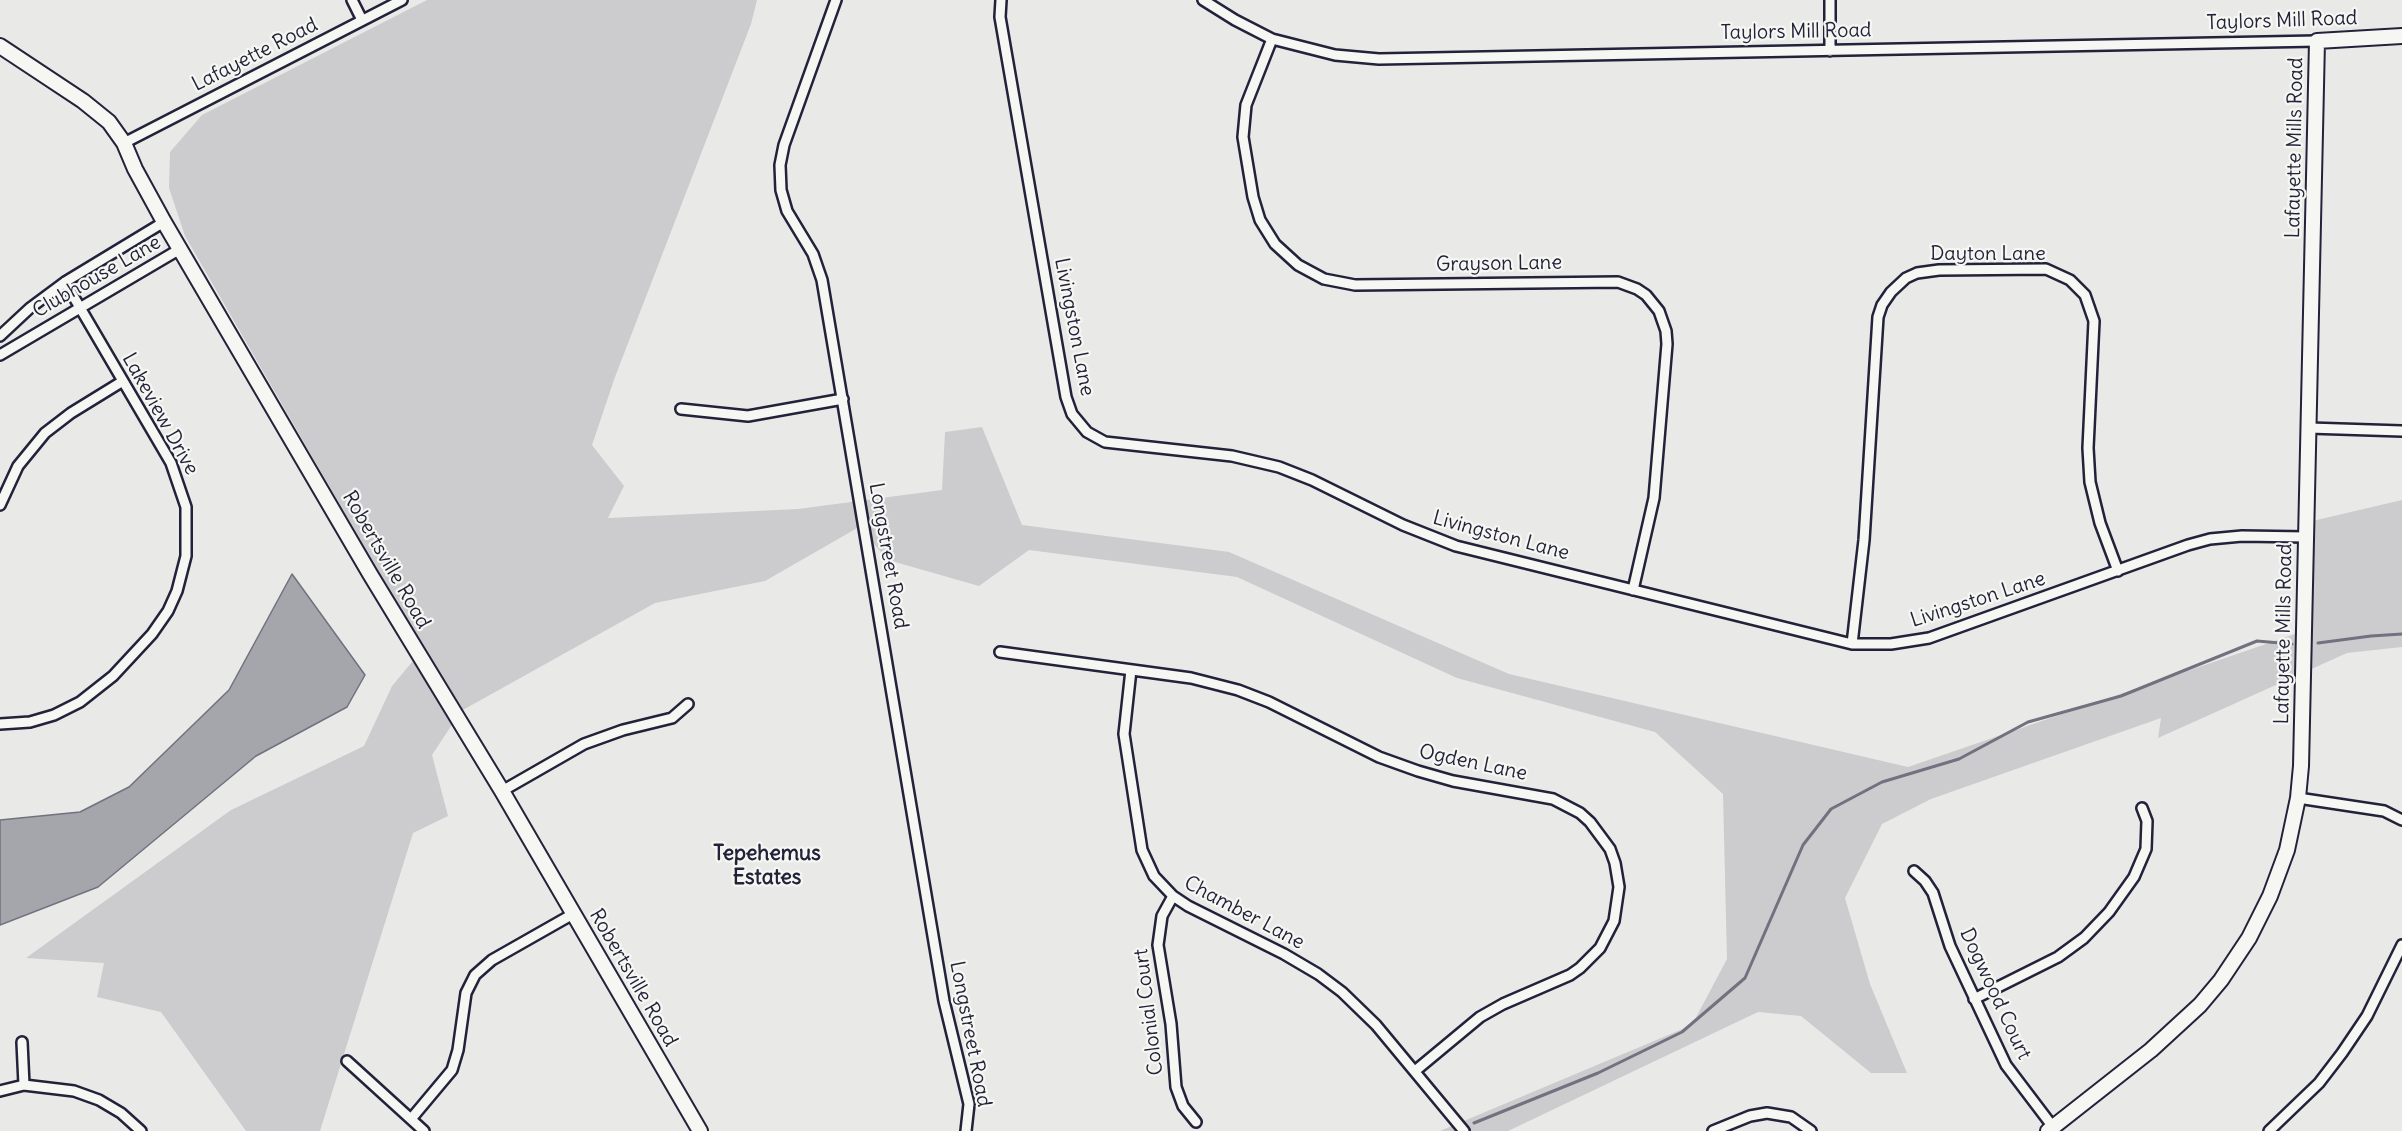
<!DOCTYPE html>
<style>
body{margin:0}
canvas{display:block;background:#e9e9e7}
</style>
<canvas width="2402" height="1131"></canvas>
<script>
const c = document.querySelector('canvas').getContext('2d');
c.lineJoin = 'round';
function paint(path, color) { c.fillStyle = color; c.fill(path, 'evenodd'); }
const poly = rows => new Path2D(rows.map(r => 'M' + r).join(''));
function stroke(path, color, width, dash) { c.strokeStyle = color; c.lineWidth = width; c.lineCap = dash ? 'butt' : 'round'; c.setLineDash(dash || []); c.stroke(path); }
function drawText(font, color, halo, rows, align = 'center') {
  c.font = font + ' Delius,sans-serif'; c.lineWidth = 4.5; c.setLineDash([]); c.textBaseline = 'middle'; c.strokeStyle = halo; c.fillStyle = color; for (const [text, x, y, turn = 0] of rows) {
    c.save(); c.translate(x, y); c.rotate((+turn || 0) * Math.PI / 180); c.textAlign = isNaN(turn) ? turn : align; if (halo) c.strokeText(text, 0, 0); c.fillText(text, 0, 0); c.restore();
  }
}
const green = poly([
 [427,0,757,0,751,24,615,377,592,445,624,486,608,518,798,509,942,490,945,432,982,427,1022,525,1229,552,1509,674,1908,767,2298,633,2304,523,2402,500,2402,647,2347,653,2158,738,2161,718,1931,799,1882,824,1845,898,1870,984,1907,1073,1871,1073,1801,1016,1758,1012,1508,1131,1440,1131,1692,1025,1727,959,1723,794,1655,732,1457,678,1237,577,1029,550,979,586,888,560,859,527,765,581,655,603,461,711,432,755,448,816,413,833,320,1131,246,1131,161,1012,97,997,104,963,26,958,231,810,364,746,392,686,423,649,185,236,169,188,170,152,202,115]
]);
const water = poly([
 [292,574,365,675,347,707,256,756,98,887,0,925,0,820,80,812,129,787,229,690,292,574]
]);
const stream = poly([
 [2318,643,2371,636,2402,634],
 [1474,1123,1598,1073,1682,1032,1745,978,1803,845,1831,809,1882,782,1959,759,2028,722,2121,696,2257,641,2292,644]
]);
const street = poly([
 [352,0,362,20],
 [836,0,784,145,780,165,781,190,787,211,813,254,822,280,944,1001,969,1104,966,1131],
 [1001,0,1000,17,1066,397,1072,414,1087,432,1105,442,1232,456,1279,467,1312,480,1403,525,1456,546,1852,644,1891,644,1929,638,2188,545,2210,539,2242,536,2306,537],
 [1203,0,1235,20,1272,39,1335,55,1379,59,2317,41],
 [1830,0,1830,51],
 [1272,39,1246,105,1243,137,1253,197,1260,220,1275,244,1298,265,1324,279,1355,285,1618,282,1637,289,1646,295,1659,311,1666,331,1667,344,1654,498,1633,590],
 [124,143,402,0],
 [0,336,30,308,65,282,164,222],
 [0,355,180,249],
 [681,409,748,416,843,399],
 [2309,428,2402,431],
 [0,505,18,466,45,433,71,413,123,381],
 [1852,644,1864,540,1878,317,1882,305,1891,292,1906,278,1917,273,1939,270,2046,269,2070,280,2085,295,2094,321,2088,448,2090,482,2100,523,2118,571],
 [1000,652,1191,678,1238,690,1269,702,1379,757,1418,771,1453,781,1553,799,1580,813,1590,822,1610,849,1615,863,1619,887,1614,921,1600,948,1580,968,1570,975,1503,1004,1480,1017,1415,1071],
 [1131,670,1124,734,1142,850,1154,876,1173,896,1188,906,1284,954,1318,974,1342,992,1376,1025,1464,1131],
 [0,724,30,722,54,715,80,702,113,676,152,634,168,611,177,591,186,556,186,507,171,463,65,282],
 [502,791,584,744,623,730,672,718,688,704],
 [2298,798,2384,811,2402,820],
 [1914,871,1925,881,1933,893,1950,946,2006,1065,2053,1127],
 [1173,896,1162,916,1158,945,1171,1024,1176,1087,1183,1106,1196,1122],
 [1974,999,2058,957,2084,938,2109,912,2134,877,2146,849,2147,821,2142,808],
 [22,1042,24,1085],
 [347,1061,424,1131],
 [0,1091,24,1085,74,1091,99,1100,121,1113,141,1131],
 [411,1119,452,1070,458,1050,466,993,475,975,492,960,573,914],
 [1713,1131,1750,1116,1767,1113,1791,1117,1811,1131],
 [2269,1131,2319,1083,2342,1053,2367,1016,2402,945]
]);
const secondary = poly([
 [0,46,83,101,109,122,124,143,135,169,164,222,370,574,502,791,700,1131],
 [2048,1131,2151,1050,2200,1005,2221,980,2249,938,2270,896,2287,850,2298,798,2301,766,2317,41,2402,36]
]);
const streetNames = [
 ["Taylors Mill Road",2282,21,-2],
 ["Taylors Mill Road",1796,32,-1],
 ["Lafayette Road",255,55,-27],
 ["Lafayette Mills Road",2295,148,-89],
 ["Dayton Lane",1988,254],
 ["Grayson Lane",1499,264,-1],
 ["Clubhouse Lane",97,277,-30],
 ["Livingston Lane",1074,327,79],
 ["Lakeview Drive",160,414,61],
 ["Livingston Lane",1501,536,15],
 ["Longstreet Road",888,556,80],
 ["Robertsville Road",386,560,60],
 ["Livingston Lane",1978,600,-18],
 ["Lafayette Mills Road",2284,634,-89],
 ["Ogden Lane",1473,763,12],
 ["Chamber Lane",1244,913,28],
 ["Robertsville Road",633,978,60],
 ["Dogwood Court",1995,994,65],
 ["Colonial Court",1149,1012,-97],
 ["Longstreet Road",970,1034,79]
];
const neighbourhoodNames = [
 ["Tepehemus",767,854],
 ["Estates",767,878]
];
paint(green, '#ccccce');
paint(water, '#a5a5ac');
stroke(water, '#71717f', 1.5);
stroke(stream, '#71717f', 3);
stroke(street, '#22223b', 14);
stroke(secondary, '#22223b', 18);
stroke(street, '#f6f6f2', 9);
stroke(secondary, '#f6f6f2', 14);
drawText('20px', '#22223b', '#f6f6f2', streetNames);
drawText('bold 21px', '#22223b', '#f6f6f2', neighbourhoodNames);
</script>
